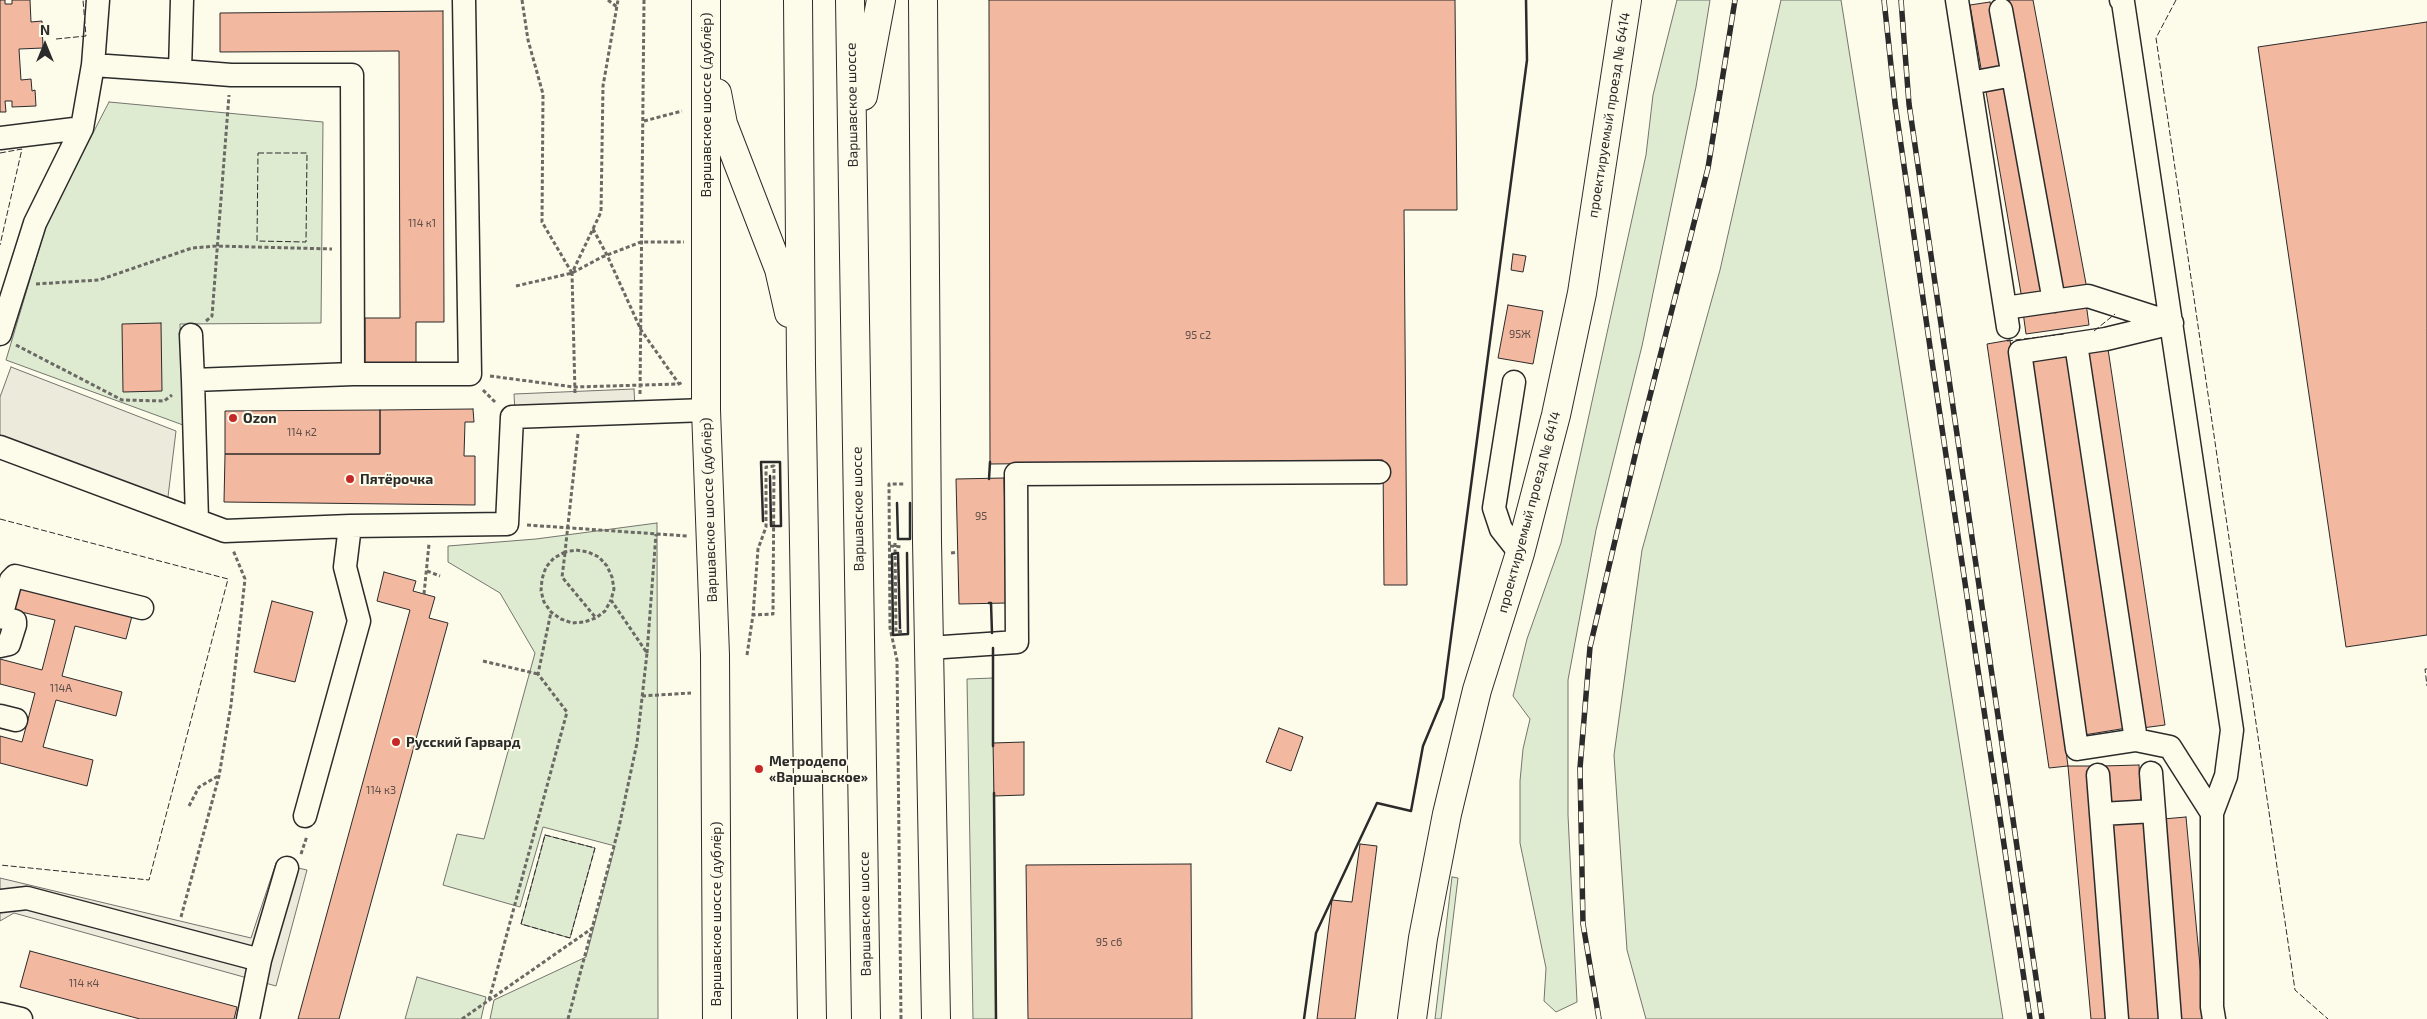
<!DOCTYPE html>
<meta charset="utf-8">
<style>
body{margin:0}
#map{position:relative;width:2427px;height:1019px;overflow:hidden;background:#fdfbea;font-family:"Exo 2",sans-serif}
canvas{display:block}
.north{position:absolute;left:20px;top:20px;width:50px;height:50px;-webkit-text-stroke:4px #fdfbea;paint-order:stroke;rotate:0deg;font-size:14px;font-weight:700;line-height:20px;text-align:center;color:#2b2b2b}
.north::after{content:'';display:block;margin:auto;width:18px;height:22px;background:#2b2b2b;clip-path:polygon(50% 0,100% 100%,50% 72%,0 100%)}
</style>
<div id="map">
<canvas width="2427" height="1019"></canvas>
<div class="north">N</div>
</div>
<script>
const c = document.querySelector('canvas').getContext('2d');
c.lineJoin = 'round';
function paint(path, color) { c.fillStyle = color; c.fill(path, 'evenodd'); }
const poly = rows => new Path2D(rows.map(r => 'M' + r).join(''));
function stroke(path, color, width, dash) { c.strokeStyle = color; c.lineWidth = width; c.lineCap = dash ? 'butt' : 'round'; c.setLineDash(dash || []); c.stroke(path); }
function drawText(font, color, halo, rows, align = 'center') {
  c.font = font + ' "Exo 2",sans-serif'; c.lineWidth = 4; c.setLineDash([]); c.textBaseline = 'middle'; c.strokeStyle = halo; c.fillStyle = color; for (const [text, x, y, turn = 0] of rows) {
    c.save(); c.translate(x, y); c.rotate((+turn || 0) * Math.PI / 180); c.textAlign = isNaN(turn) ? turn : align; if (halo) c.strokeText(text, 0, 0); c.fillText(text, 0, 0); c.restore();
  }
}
const green = poly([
 [1677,0,1710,0,1696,87,1642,346,1596,530,1568,680,1568,815,1577,1002,1556,1012,1544,1001,1546,968,1520,843,1520,781,1523,749,1530,719,1513,696,1527,639,1561,543,1646,155,1653,95,1677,0],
 [1781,0,1841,0,2003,1019,1646,1019,1627,950,1614,755,1642,550,1720,270,1781,0],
 [109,102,323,122,321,323,180,324,183,425,6,360,47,222,109,102],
 [657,523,658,1019,490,1019,494,1000,586,957,615,846,543,827,520,907,443,885,457,834,484,839,535,653,500,593,448,562,448,546,536,539,657,523],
 [993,678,996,1019,973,1019,967,679,993,678],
 [545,835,595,848,570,938,521,924,545,835],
 [1452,877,1458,878,1441,1019,1435,1019,1452,877],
 [417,977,486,997,481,1019,405,1019,417,977]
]);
const parking = poly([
 [11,367,176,431,167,505,0,436,0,397,11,367],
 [634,389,635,407,515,412,514,394,634,389],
 [276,863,307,870,276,986,14,913,0,921,0,878,251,938,276,863]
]);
const building = poly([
 [0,0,5,0,5,4,12,4,12,0,30,0,31,22,42,21,43,48,19,49,21,80,31,79,32,91,35,90,36,106,12,107,12,101,5,101,6,112,0,112,0,0],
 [989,0,1455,0,1457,210,1404,210,1407,585,1384,585,1383,460,990,464,989,0],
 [2009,0,2033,0,2087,289,2063,294,2009,0],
 [1990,2,2002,70,1982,74,1970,5,1990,2],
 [443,11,444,322,416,322,416,364,365,364,365,318,400,318,399,51,220,52,220,13,443,11],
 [2427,22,2427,635,2346,647,2258,47,2427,22],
 [2006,83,2042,296,2022,299,1985,86,2006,83],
 [1513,254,1526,256,1523,272,1511,270,1513,254],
 [2086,303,2089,325,2026,334,2023,312,2086,303],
 [1508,305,1543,311,1533,364,1498,358,1508,305],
 [161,323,162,391,123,392,122,324,161,323],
 [2010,340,2068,766,2049,768,1987,344,2010,340],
 [2108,349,2165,725,2142,728,2084,353,2108,349],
 [2071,356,2127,728,2084,735,2028,362,2071,356],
 [473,409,474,422,465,422,464,456,475,456,475,505,224,502,225,454,380,454,380,410,473,409],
 [380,410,380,454,225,454,225,411,380,410],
 [1004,478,1007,603,959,604,956,479,1004,478],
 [384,572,416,581,413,591,435,597,429,618,448,623,339,1019,298,1019,410,610,377,601,384,572],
 [19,587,132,616,126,639,75,626,62,676,122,692,116,716,56,700,43,747,93,760,87,786,0,763,0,736,22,742,35,693,0,684,0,659,42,670,55,620,13,610,19,587],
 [272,601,313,612,295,682,254,672,272,601],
 [1279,728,1303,737,1291,771,1266,762,1279,728],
 [1024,742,1024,795,994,796,993,743,1024,742],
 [2139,765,2141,804,2108,805,2103,766,2139,765],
 [2068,766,2091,766,2111,1019,2091,1019,2068,766],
 [2186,817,2205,1019,2180,1019,2163,819,2186,817],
 [2147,821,2165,1019,2127,1019,2109,824,2147,821],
 [1360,844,1377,846,1355,1019,1317,1019,1332,900,1352,902,1360,844],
 [1191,864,1192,1019,1028,1019,1026,865,1191,864],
 [30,951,237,1007,234,1019,140,1019,20,987,30,951]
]);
const path = poly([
 [522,0,528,40,543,94,542,222,572,273],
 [608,0,617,7],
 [644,121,682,111],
 [593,229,607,255,641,330,679,384],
 [36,284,99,280,192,248,217,246,332,249],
 [516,286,572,273,602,257,641,242,684,242],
 [206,321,212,316,229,95],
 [16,345,122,400,164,401,172,395],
 [490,376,574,387,679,384,683,382],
 [483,390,496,403],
 [575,393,572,273,601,212,603,86,618,0],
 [640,394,644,0],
 [527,525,687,536],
 [895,543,896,632,904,631],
 [890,546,903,547],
 [565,552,554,558,546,567,542,579,541,591,544,602,551,612,561,619,572,623,584,622,596,618,605,611,611,600],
 [565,553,562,577,596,618],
 [951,553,958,552],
 [427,571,440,576],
 [424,594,429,544],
 [647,653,656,534],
 [747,655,753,615,773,614,774,466,766,467,766,527,758,549,753,615],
 [483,661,538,674],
 [642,696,691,693],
 [189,806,199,787,218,776],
 [301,854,307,836],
 [181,917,219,776,231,705,245,579,233,550],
 [489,1000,567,712,538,674,551,612],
 [462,1019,594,927],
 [568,1019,619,827,637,743,647,653,611,600,614,589,612,577,607,566,599,557,588,552,576,550,565,552,578,434],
 [901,1019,897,660,890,628,889,484,905,484]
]);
const minor = poly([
 [1957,0,2008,327],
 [2121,0,2123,2,2232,730,2226,776,2212,813,2212,1007,2214,1019],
 [2001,10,2054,301],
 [93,65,98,0],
 [180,71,231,75,352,75,353,374],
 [1970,83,2013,75],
 [0,138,82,128],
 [2005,308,2088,296,2172,323],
 [2172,323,2106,339,2020,352,2077,749,2136,740,2170,747,2212,813],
 [0,334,35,223,82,128,93,65,180,71,182,0],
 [191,335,193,380],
 [2076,344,2136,740],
 [1514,382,1494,508,1501,529,1520,553],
 [0,447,225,531,350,526,507,524,512,417,706,410],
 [197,520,193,380,353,374,470,374,464,0],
 [0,646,9,644,15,625,15,621,4,618,2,613,11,580,15,576,142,608],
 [929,648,1017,642,1016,474,1379,472],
 [0,716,16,720],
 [2151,773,2170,1019],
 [2098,775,2117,1019],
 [2101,814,2154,811],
 [305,816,359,621,345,567,350,526],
 [0,901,27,898,260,960,287,868],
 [0,1014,21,1019],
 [248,1019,260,960]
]);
const major = poly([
 [706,0,706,410,715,655,717,1019],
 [798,0,801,364,812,1019],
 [850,0,866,1019],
 [923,0,927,541,936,1019],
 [717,93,723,124,779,269,789,313],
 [863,96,881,0],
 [1412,1019,1423,938,1447,814,1477,690,1520,553,1556,415,1582,293,1627,0]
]);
const rail = poly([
 [1884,0,1895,103,1933,368,2030,1019],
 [1901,0,1909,104,2042,1019],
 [1599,1019,1583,924,1580,768,1590,647,1638,443,1708,168,1735,0]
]);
const fence = poly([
 [2176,0,2156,38,2295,990,2328,1019],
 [56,39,86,36,83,0],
 [0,153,22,149,0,245],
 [258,153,307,153,306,242,257,241,258,153],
 [2094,331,2115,314],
 [2007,341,2064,334],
 [0,519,228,579,149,880,0,865],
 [2427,669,2425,669,2427,686],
 [545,835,595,848,570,938,521,924,545,835]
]);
const wall = poly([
 [989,479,990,462],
 [897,503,898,539,910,539,910,503],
 [763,521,761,462,780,462,781,526,771,526,770,476],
 [989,603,991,603,992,633],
 [900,628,898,553,892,554,893,635,908,634,907,553],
 [993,648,993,746],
 [994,793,996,1019],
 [1304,1019,1316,933,1377,803,1411,811,1423,746,1443,698,1527,60,1526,0]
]);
const markers = [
 [233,418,5,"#c62828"],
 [350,479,5,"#c62828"],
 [396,742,5,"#c62828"],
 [759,769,5,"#c62828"]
];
const numberNames = [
 ["114 к1",422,223],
 ["95Ж",1520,334],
 ["95 с2",1198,335],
 ["114 к2",302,432],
 ["95",981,516],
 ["114А",61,688],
 ["114 к3",381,790],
 ["95 с6",1109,942],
 ["114 к4",84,983]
];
const streetNames = [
 ["Варшавское шоссе (дублёр)",706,105,-90],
 ["Варшавское шоссе",852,105,-91],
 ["проектируемый проезд № 6414",1609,115,-81],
 ["Варшавское шоссе",858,509,-91],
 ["Варшавское шоссе (дублёр)",709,510,-92],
 ["проектируемый проезд № 6414",1529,512,-75],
 ["Варшавское шоссе (дублёр)",716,914,-90],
 ["Варшавское шоссе",865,914,-91]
];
const poiNames = [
 ["Ozon",243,418],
 ["Пятёрочка",360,479],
 ["Русский Гарвард",406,742],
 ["Метродепо",769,761],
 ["«Варшавское»",769,777]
];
paint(green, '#deebd1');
stroke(green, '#74746e', 1);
paint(parking, '#eceadb');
stroke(parking, '#74746e', 1);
paint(building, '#f2b8a0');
stroke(building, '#2b2b2b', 1);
stroke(minor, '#2b2b2b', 25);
stroke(major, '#2b2b2b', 30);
stroke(path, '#6a6964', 3, [4, 2.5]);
stroke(minor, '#fdfbea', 22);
stroke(major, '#fdfbea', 28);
stroke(rail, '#2b2b2b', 5.5);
stroke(rail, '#fdfbea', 4, [11]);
stroke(fence, '#2b2b2b', 1, [6, 2.5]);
stroke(wall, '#2b2b2b', 2.5);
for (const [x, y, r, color] of markers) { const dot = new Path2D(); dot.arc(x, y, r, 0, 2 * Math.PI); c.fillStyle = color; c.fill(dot); stroke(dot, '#fdfbea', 2); }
drawText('11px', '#5d4e48', null, numberNames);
drawText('14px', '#2b2b2b', '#fdfbea', streetNames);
drawText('bold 14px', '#2b2b2b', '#fdfbea', poiNames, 'left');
</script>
